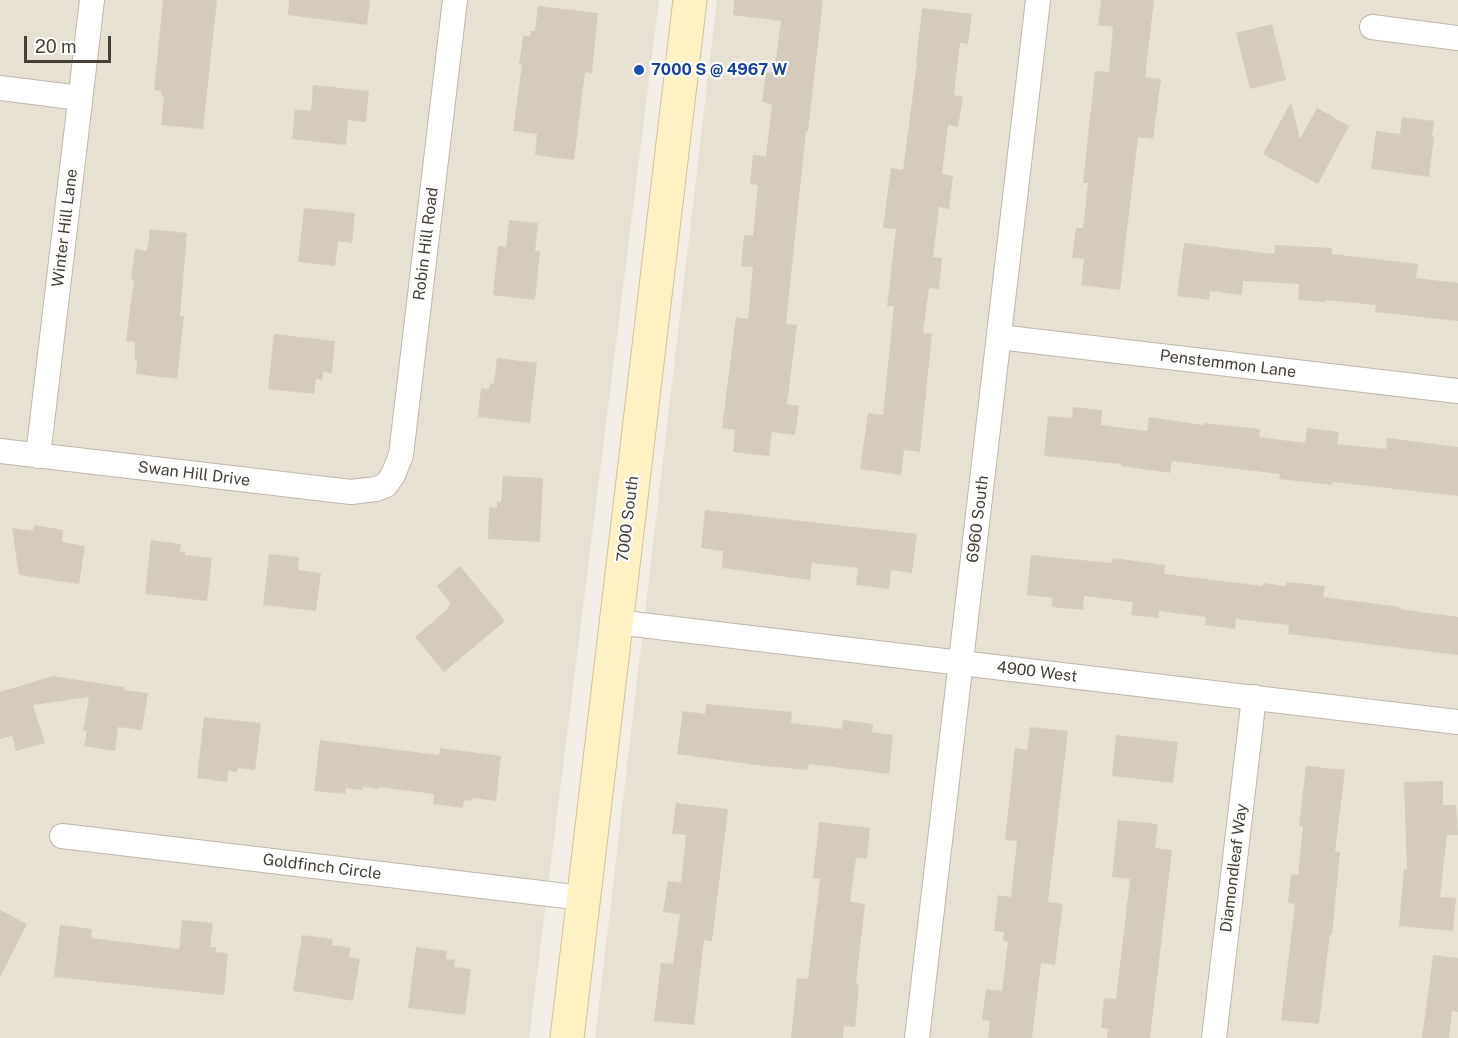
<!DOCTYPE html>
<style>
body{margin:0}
#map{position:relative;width:1458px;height:1038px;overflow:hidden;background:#f3efe6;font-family:"Public Sans",sans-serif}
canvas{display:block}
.scale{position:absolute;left:24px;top:36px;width:87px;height:27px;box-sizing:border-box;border:3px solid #464035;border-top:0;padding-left:8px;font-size:18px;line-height:21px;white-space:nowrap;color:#464035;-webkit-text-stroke:4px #fff;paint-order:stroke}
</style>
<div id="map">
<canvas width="1458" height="1038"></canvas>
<div class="scale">20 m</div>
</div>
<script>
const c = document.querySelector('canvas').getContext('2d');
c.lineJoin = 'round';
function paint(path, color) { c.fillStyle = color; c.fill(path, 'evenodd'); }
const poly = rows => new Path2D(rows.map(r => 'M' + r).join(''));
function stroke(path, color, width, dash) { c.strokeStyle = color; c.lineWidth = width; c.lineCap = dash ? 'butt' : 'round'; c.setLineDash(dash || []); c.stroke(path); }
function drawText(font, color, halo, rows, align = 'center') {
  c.font = font + ' "Public Sans",sans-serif'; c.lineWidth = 4.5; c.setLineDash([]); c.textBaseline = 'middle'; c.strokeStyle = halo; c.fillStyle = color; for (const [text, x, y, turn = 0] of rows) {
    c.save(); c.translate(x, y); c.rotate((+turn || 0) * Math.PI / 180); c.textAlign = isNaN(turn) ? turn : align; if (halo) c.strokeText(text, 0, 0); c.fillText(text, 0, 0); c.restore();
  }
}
const residential = poly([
 [0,0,659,0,529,1038,0,1038],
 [717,0,1458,0,1458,1038,595,1038]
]);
const building = poly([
 [163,0,217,0,203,129,161,125,164,96,161,96,161,91,154,90],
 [289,0,370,0,367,25,288,15],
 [734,0,823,0,808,131,806,131,786,324,797,325,787,404,799,406,795,435,772,432,769,456,733,452,735,430,722,428,736,317,748,319,753,267,741,266,744,235,753,236,758,185,750,184,753,155,766,156,772,104,762,102,766,72,774,73,781,21,733,15],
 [1101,0,1154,0,1145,77,1161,79,1153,139,1138,137,1120,290,1081,285,1084,259,1072,258,1076,228,1083,228,1088,183,1083,183,1095,71,1109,72,1113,27,1098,25],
 [538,6,598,13,592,73,585,72,574,160,535,155,537,134,513,131,522,65,519,64,523,36,530,36,531,31,535,31],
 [922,8,972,14,968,44,960,43,954,95,963,97,958,127,948,125,942,174,953,176,949,209,939,207,933,257,942,258,939,289,929,288,923,333,932,334,920,452,904,450,901,475,860,469,868,413,883,415,894,306,887,306,896,229,883,228,891,168,903,170,917,63,916,63],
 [1272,24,1286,80,1250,89,1236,33],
 [313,85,369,91,366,122,348,120,346,145,292,139,295,109,311,111],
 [1291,102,1300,139,1317,108,1349,126,1318,184,1263,154],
 [1402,117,1434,121,1432,136,1434,136,1429,177,1371,169,1376,131,1400,134],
 [304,208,355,213,352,243,338,241,335,266,298,262],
 [509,220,538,223,535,251,540,251,535,300,493,295,498,246,506,247],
 [150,229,187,233,180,316,184,316,177,379,136,374,137,360,135,360,135,342,126,341,134,280,131,279,135,249,147,251],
 [1184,243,1274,254,1275,245,1332,248,1332,254,1418,264,1416,278,1458,283,1458,321,1375,312,1376,305,1326,300,1326,302,1298,300,1299,284,1243,281,1242,295,1210,291,1209,300,1177,296],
 [274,334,335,341,332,373,323,372,322,380,316,379,314,394,268,389],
 [497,358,537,363,530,423,478,417,481,388,489,389,490,383,494,384],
 [1073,407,1102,410,1101,425,1147,431,1149,417,1204,425,1204,423,1260,429,1259,437,1305,443,1307,428,1339,432,1337,444,1386,449,1387,438,1458,447,1458,496,1333,482,1332,485,1279,479,1280,474,1172,461,1170,473,1121,466,1121,464,1044,456,1048,416,1072,418],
 [503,476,543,478,540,542,488,539,489,507,497,508,497,501,501,502],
 [705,510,917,534,912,573,891,570,889,589,856,585,858,568,812,563,810,580,722,568,723,551,701,548],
 [34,525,63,530,62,542,85,546,79,584,19,575,12,528,33,531],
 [151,540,181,544,180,552,185,552,185,555,212,558,207,601,145,594],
 [269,554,299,557,298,570,321,573,316,611,263,605],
 [1031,555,1112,563,1113,558,1165,565,1164,574,1263,586,1263,583,1286,586,1287,582,1325,586,1323,597,1400,607,1399,609,1458,617,1458,655,1288,634,1289,625,1236,619,1235,629,1205,625,1206,617,1159,611,1159,618,1131,615,1133,602,1084,596,1083,610,1052,607,1052,598,1027,595],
 [460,566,505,621,444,672,415,637,448,609,447,607,451,604,437,586],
 [53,676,124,687,124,690,148,693,142,730,118,727,115,751,84,746,87,730,83,731,89,697,33,705,45,743,16,751,12,736,0,739,0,692],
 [706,704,792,712,791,723,842,729,843,720,873,724,872,732,893,735,889,774,809,764,808,770,756,765,677,754,683,711,705,714],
 [204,717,261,723,255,770,238,768,237,772,228,771,227,782,197,778],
 [1030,727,1068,731,1048,902,1063,904,1055,965,1041,963,1032,1038,988,1038,990,1021,982,1020,986,989,1002,991,1008,942,1003,941,1004,932,994,931,998,895,1011,897,1017,841,1005,840,1015,748,1027,750],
 [1116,735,1178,742,1173,783,1112,776],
 [320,740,439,755,440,748,501,756,496,801,472,798,471,801,464,800,463,808,433,804,434,794,379,787,379,789,363,787,363,790,346,788,345,794,314,791],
 [1306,766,1345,770,1335,851,1340,852,1332,935,1330,934,1319,1024,1281,1020,1295,904,1288,903,1291,874,1298,875,1303,827,1299,826],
 [1443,781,1443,805,1456,805,1458,835,1447,835,1440,897,1456,898,1453,931,1399,926,1404,869,1407,870,1404,782],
 [676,803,728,809,712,941,704,940,694,1025,654,1021,661,963,673,964,680,914,663,912,668,881,681,883,686,835,672,834],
 [1118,820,1158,824,1155,848,1172,850,1150,1038,1107,1038,1108,1029,1101,1028,1104,998,1116,999,1130,879,1112,877],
 [819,822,870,828,867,859,856,858,850,902,865,904,856,984,859,985,855,1027,844,1026,843,1038,791,1038,797,978,808,979,820,879,813,878],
 [0,910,27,924,0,977],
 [182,920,213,923,210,947,216,947,216,952,228,953,224,995,54,977,60,925,92,929,91,938,179,949],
 [302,935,333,939,332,945,351,948,349,957,360,959,353,1001,293,991],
 [416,947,447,951,446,959,455,960,454,967,471,969,465,1015,408,1008],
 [1433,955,1458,958,1458,1012,1452,1011,1449,1038,1422,1038]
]);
const street = poly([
 [1372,27,1458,38],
 [0,88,80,98],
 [999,337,1458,391],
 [0,451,351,492,376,489,386,485,393,475,401,455,455,0],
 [38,456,92,0],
 [616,622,1458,722],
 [62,836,583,898],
 [917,1038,1038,0],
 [1214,1038,1254,697]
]);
const secondary = poly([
 [567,1038,690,0]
]);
const markers = [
 [639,70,6,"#1a4fb4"]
];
const transitNames = [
 ["7000 S @ 4967 W",651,70]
];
const streetNames = [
 ["Winter Hill Lane",65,228,-83],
 ["Robin Hill Road",426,244,-83],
 ["Penstemmon Lane",1228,364,7],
 ["Swan Hill Drive",194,474,7],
 ["7000 South",628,519,-83],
 ["6960 South",978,519,-83],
 ["4900 West",1037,672,7],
 ["Goldfinch Circle",322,867,7],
 ["Diamondleaf Way",1234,868,-83]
];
paint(residential, '#e7e1d4');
paint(building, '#d5cbbc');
stroke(street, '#bfb7a9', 26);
stroke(secondary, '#d3c496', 35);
stroke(street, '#fff', 24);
stroke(secondary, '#fef2c5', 33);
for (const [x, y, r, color] of markers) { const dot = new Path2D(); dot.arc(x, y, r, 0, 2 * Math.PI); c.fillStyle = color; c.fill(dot); stroke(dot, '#fff', 2); }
drawText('bold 16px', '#164399', '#fff', transitNames, 'left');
drawText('16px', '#464035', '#fff', streetNames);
</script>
